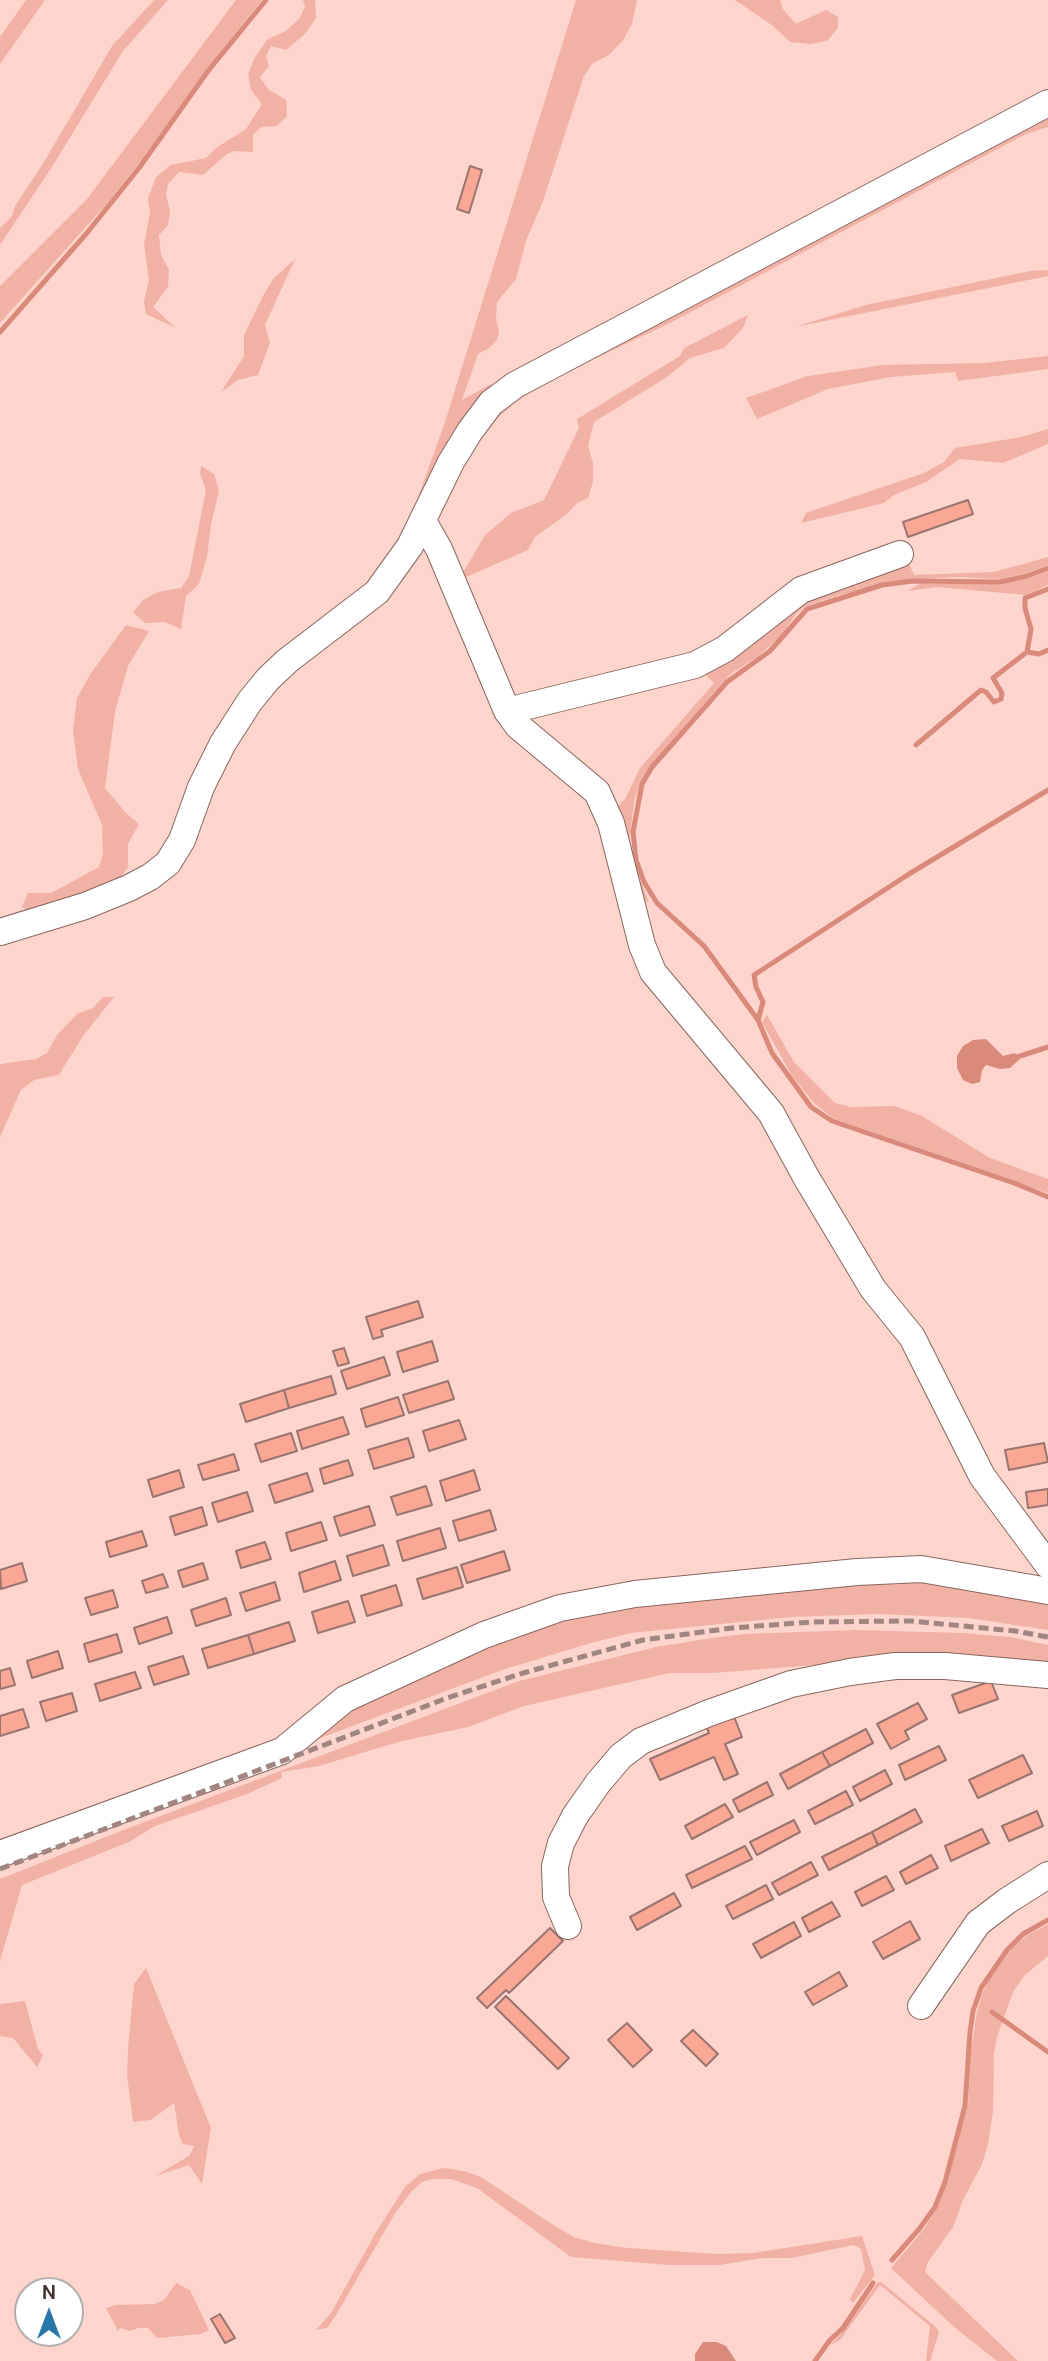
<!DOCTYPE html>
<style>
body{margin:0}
#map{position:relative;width:1048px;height:2361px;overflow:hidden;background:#fdd5cd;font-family:"DM Sans",sans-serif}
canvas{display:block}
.north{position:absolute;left:14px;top:2277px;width:70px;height:70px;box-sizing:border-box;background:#fff;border:2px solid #b4aead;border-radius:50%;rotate:0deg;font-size:19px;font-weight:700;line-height:28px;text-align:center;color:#433431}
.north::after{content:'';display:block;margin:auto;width:24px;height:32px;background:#2a76a9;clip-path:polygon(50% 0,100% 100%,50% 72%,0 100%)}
</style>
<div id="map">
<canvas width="1048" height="2361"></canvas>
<div class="north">N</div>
</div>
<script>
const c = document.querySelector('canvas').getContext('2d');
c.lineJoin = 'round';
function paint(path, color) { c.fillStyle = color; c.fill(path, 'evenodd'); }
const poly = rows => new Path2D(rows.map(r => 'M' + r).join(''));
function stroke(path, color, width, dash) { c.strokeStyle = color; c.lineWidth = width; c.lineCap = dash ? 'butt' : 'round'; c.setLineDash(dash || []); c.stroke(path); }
const green = poly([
 [26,0,45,0,0,64,0,37],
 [154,0,168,0,123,51,52,167,0,245,0,228,12,216,15,206,44,162,112,46],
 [236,0,262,0,205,71,143,158,109,201,0,323,0,286,87,199],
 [303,0,315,0,316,18,305,34,286,50,271,46,266,56,269,66,260,77,268,89,286,100,287,116,277,126,262,127,253,134,253,152,235,151,227,154,203,175,179,172,168,184,166,195,170,211,168,225,159,235,161,255,169,270,168,287,153,307,176,328,146,314,144,301,149,280,144,244,150,213,148,198,156,177,171,165,206,158,216,148,246,129,262,104,251,90,248,74,255,57,268,39,286,31,299,19,305,7],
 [576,0,637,0,632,24,623,40,609,55,592,64,584,76,543,201,526,241,516,279,497,302,496,319,499,331,497,340,489,348,478,354,462,400,493,383,464,420,410,527,416,503,445,422],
 [735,0,780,0,783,9,796,24,826,10,838,17,838,28,827,41,811,44,790,42,773,26],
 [1048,112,1048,127,1026,134,670,323,560,375,518,400,490,425,503,405],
 [295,259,265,325,270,343,258,375,238,380,221,392,244,356,244,335,263,296,273,279],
 [1048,270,1048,276,795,327,866,305,1030,271],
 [748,315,743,328,724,348,690,358,667,377,594,422,588,446,593,463,593,482,588,498,577,503,567,514,535,537,528,550,459,580,485,535,511,513,544,500,579,428,577,419,680,356,684,348],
 [1048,356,1048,369,958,381,955,372,891,377,828,389,757,419,746,398,808,376,883,365,984,363],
 [1048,429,1048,444,1003,463,960,459,926,482,894,495,884,503,801,523,806,513,924,473,944,462,955,448,1022,437],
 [201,466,214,474,219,491,211,524,207,557,199,584,186,596,181,629,165,622,145,623,133,612,143,600,158,592,181,588,189,576,206,490,200,474],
 [1048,557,1048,565,1027,573,1001,579,956,577,906,580,839,595,806,606,797,613,780,637,757,657,732,673,716,690,651,765,640,783,634,801,629,844,637,872,649,902,634,898,615,809,625,799,640,768,714,683,698,668,783,611,907,559,914,575,994,572],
 [1048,571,1048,585,1026,595,937,587,907,591,920,584,1001,584,1029,578],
 [126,625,149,631,128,666,115,712,105,788,125,812,139,824,128,844,128,867,116,885,30,912,22,907,28,893,51,893,99,867,103,854,102,825,78,769,73,730,77,698,91,673],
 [103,997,114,997,83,1036,59,1075,34,1080,21,1090,0,1137,0,1064,36,1059,47,1053,57,1035,77,1014,93,1008],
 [767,1015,794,1062,835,1103,850,1107,895,1106,922,1116,990,1158,1048,1179,1048,1193,834,1119,814,1103,792,1076,762,1022],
 [857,1575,1048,1596,1048,1630,969,1618,878,1614,791,1617,631,1633,591,1643,502,1670,291,1749,347,1702,562,1612],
 [854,1630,963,1633,1010,1637,1048,1645,1048,1670,846,1668,815,1665,712,1673,670,1673,524,1706,468,1727,398,1742,319,1766,281,1772,282,1778,247,1794,155,1826,129,1842,22,1885,0,1961,0,1879,126,1829,519,1681,656,1647,712,1638,744,1634],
 [1048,1924,1048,1956,1024,1976,1013,1992,997,2037,994,2054,993,2111,988,2144,982,2164,963,2200,953,2227,928,2262,925,2272,1018,2361,997,2361,954,2327,891,2268,924,2229,937,2208,947,2182,968,2104,971,2051,977,2012,982,1994,990,1978,1012,1948,1026,1936],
 [146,1968,211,2128,202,2184,189,2165,155,2176,189,2156,194,2146,183,2144,179,2135,174,2103,151,2120,133,2122,127,2075,128,2048,134,1984],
 [25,2001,38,2049,43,2055,37,2067,13,2038,0,2036,0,2004],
 [443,2168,464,2171,481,2177,550,2223,574,2237,594,2243,628,2248,716,2254,753,2253,862,2236,875,2275,853,2303,850,2299,865,2270,861,2249,854,2245,791,2258,762,2258,720,2265,669,2265,571,2257,477,2188,451,2179,433,2179,422,2182,411,2192,394,2215,335,2317,327,2328,316,2330,331,2313,375,2234,405,2187,420,2174],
 [878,2282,881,2282,937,2328,939,2333,930,2361,926,2361,930,2326,880,2285,840,2340,830,2345,841,2334],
 [176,2283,190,2290,209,2330,201,2334,157,2338,148,2328,138,2328,130,2331,120,2328,118,2331,106,2308,116,2305,155,2304,164,2300]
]);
const water = poly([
 [986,1039,1003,1056,1015,1053,1020,1059,1010,1068,1000,1069,986,1065,982,1070,980,1082,972,1084,963,1080,957,1068,957,1056,963,1046,973,1040],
 [703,2342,717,2342,726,2346,736,2361,695,2361,695,2354]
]);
const stream = poly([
 [0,332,86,234,139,168,208,71,266,0],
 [1048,568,1027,576,1000,582,913,581,882,585,807,609,770,651,727,682,652,767,642,784,633,832,636,860,644,882,657,903,704,946,734,987,758,1020,772,1053,811,1107,832,1121,1014,1183,1048,1197],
 [1048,589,1025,598,1025,608,1031,629,1027,652,1039,654,1048,650],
 [916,745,981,690,986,692,994,702,1001,699,1002,693,993,678,1027,652],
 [758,1020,763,1002,756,987,754,975,909,874,1048,790],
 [1014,1058,1048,1047],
 [992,2012,1048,2052],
 [892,2260,920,2228,935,2207,945,2182,965,2106,970,2032,973,2011,981,1988,1007,1950,1023,1934,1048,1920],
 [815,2361,830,2340,843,2328,873,2283]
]);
const building = poly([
 [470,166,482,170,469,213,457,209,470,166],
 [968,500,973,514,908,537,903,522,968,500],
 [418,1301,423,1317,381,1330,383,1336,373,1339,366,1317,418,1301],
 [432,1341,438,1361,403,1372,397,1352,432,1341],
 [344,1348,349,1363,338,1366,333,1351,344,1348],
 [384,1357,390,1375,347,1389,341,1371,384,1357],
 [331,1376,336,1394,289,1408,284,1390,331,1376],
 [448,1381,454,1399,409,1413,403,1395,448,1381],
 [284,1390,289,1408,246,1422,240,1404,284,1390],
 [398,1397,404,1415,366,1427,361,1409,398,1397],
 [343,1417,349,1434,302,1449,297,1431,343,1417],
 [459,1420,466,1439,429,1451,423,1431,459,1420],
 [291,1433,297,1451,261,1462,255,1444,291,1433],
 [408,1438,414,1457,374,1469,368,1450,408,1438],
 [1044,1443,1048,1462,1009,1470,1005,1450,1044,1443],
 [234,1454,239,1470,203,1480,198,1465,234,1454],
 [348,1460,353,1475,324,1484,320,1469,348,1460],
 [179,1470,184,1487,153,1497,148,1480,179,1470],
 [474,1470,480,1490,446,1501,440,1481,474,1470],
 [307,1473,313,1491,275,1503,269,1485,307,1473],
 [426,1486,432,1505,397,1515,391,1497,426,1486],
 [1048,1489,1048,1505,1028,1508,1026,1492,1048,1489],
 [247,1492,253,1511,218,1522,212,1503,247,1492],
 [369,1506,375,1525,340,1536,334,1517,369,1506],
 [202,1507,207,1525,175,1535,170,1517,202,1507],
 [490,1510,496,1530,459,1541,453,1521,490,1510],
 [321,1522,327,1540,291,1551,286,1533,321,1522],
 [440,1528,446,1548,403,1561,397,1541,440,1528],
 [142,1531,147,1546,110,1557,106,1542,142,1531],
 [265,1542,271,1559,241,1568,236,1551,265,1542],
 [383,1545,389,1565,353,1576,347,1556,383,1545],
 [504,1551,510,1570,467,1583,461,1565,504,1551],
 [335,1561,341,1580,304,1592,299,1573,335,1561],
 [22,1563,27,1581,1,1589,0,1570,22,1563],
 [203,1563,208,1579,183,1587,178,1571,203,1563],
 [457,1567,463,1587,423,1599,417,1579,457,1567],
 [163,1574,168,1587,146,1593,142,1581,163,1574],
 [275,1582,280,1600,246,1611,240,1593,275,1582],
 [396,1585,402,1605,367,1616,361,1596,396,1585],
 [113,1590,118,1607,91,1615,85,1598,113,1590],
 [226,1598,231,1615,196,1626,191,1610,226,1598],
 [348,1601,355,1622,318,1633,312,1612,348,1601],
 [167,1617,172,1633,139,1644,134,1628,167,1617],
 [289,1622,295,1641,254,1654,248,1635,289,1622],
 [117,1634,122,1652,89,1662,84,1644,117,1634],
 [248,1635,254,1654,208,1668,202,1649,248,1635],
 [58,1651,63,1668,32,1678,27,1661,58,1651],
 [183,1656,189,1674,154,1685,148,1667,183,1656],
 [10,1668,15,1685,0,1689,0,1671,10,1668],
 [135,1672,141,1688,100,1701,95,1684,135,1672],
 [991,1681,998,1699,959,1713,952,1695,991,1681],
 [72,1693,77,1711,46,1721,40,1702,72,1693],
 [918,1703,927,1719,905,1731,909,1739,891,1749,877,1724,918,1703],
 [23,1709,29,1727,0,1736,0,1716,23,1709],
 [733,1714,742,1737,725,1744,738,1774,724,1780,714,1757,660,1780,650,1759,709,1733,706,1726,733,1714],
 [866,1729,873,1743,830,1766,822,1752,866,1729],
 [939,1746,946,1760,905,1780,899,1765,939,1746],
 [822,1752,830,1766,788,1789,780,1774,822,1752],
 [1023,1755,1032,1773,978,1798,969,1780,1023,1755],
 [885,1770,892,1784,860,1801,853,1787,885,1770],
 [767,1782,773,1795,739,1812,733,1800,767,1782],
 [846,1791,853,1805,815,1824,808,1811,846,1791],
 [725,1804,733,1817,692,1839,685,1826,725,1804],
 [915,1809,922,1822,878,1845,872,1832,915,1809],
 [1037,1811,1043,1826,1009,1841,1002,1826,1037,1811],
 [794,1820,800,1832,757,1855,750,1842,794,1820],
 [982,1829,989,1843,951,1861,945,1846,982,1829],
 [872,1832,878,1845,829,1870,822,1857,872,1832],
 [745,1846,752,1859,692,1888,686,1875,745,1846],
 [931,1855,938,1868,906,1884,900,1872,931,1855],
 [811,1862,818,1875,779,1895,772,1883,811,1862],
 [886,1876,894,1890,862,1906,855,1892,886,1876],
 [766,1885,773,1899,733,1919,726,1906,766,1885],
 [674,1893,681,1906,637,1930,630,1917,674,1893],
 [832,1902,840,1916,809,1932,802,1918,832,1902],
 [910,1921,920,1939,883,1959,873,1942,910,1921],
 [794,1922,801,1936,761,1958,753,1944,794,1922],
 [550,1928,563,1941,509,1993,506,1990,487,2008,477,1998,550,1928],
 [839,1972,847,1986,813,2005,805,1992,839,1972],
 [506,1996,569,2058,558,2069,495,2007,506,1996],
 [627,2023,652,2050,633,2067,608,2040,627,2023],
 [693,2030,718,2054,706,2066,681,2041,693,2030],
 [220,2314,235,2338,225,2343,211,2319,220,2314]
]);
const minor = poly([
 [423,521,439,549,507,711,518,726,597,792,611,823,642,945,653,972,771,1113,806,1177,873,1289,912,1337,982,1476,1048,1565],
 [507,711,695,665,725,649,801,590,900,554],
 [0,932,85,906,129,888,150,877,168,863,182,840,201,787,223,743,250,701,268,679,287,661,377,592,410,546,451,462,470,431,491,403,515,385,1048,103],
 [0,1854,282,1751,345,1699,484,1635,560,1608,635,1594,857,1572,921,1569,1048,1591],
 [568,1926,556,1897,555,1866,561,1843,575,1816,598,1783,621,1756,641,1741,709,1713,791,1684,850,1672,895,1666,945,1666,1048,1675],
 [921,2006,978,1923,1007,1901,1048,1875]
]);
const rail = poly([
 [0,1869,447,1698,523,1673,643,1640,732,1628,811,1622,911,1621,1015,1631,1048,1637]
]);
paint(green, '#f1b2a5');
paint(water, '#da8a7a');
stroke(stream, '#da8a7a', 5);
paint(building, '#faa796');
stroke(building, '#98756e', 2);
stroke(minor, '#88665f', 28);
stroke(minor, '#fff', 26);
stroke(rail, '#a18580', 5, [10, 5]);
</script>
